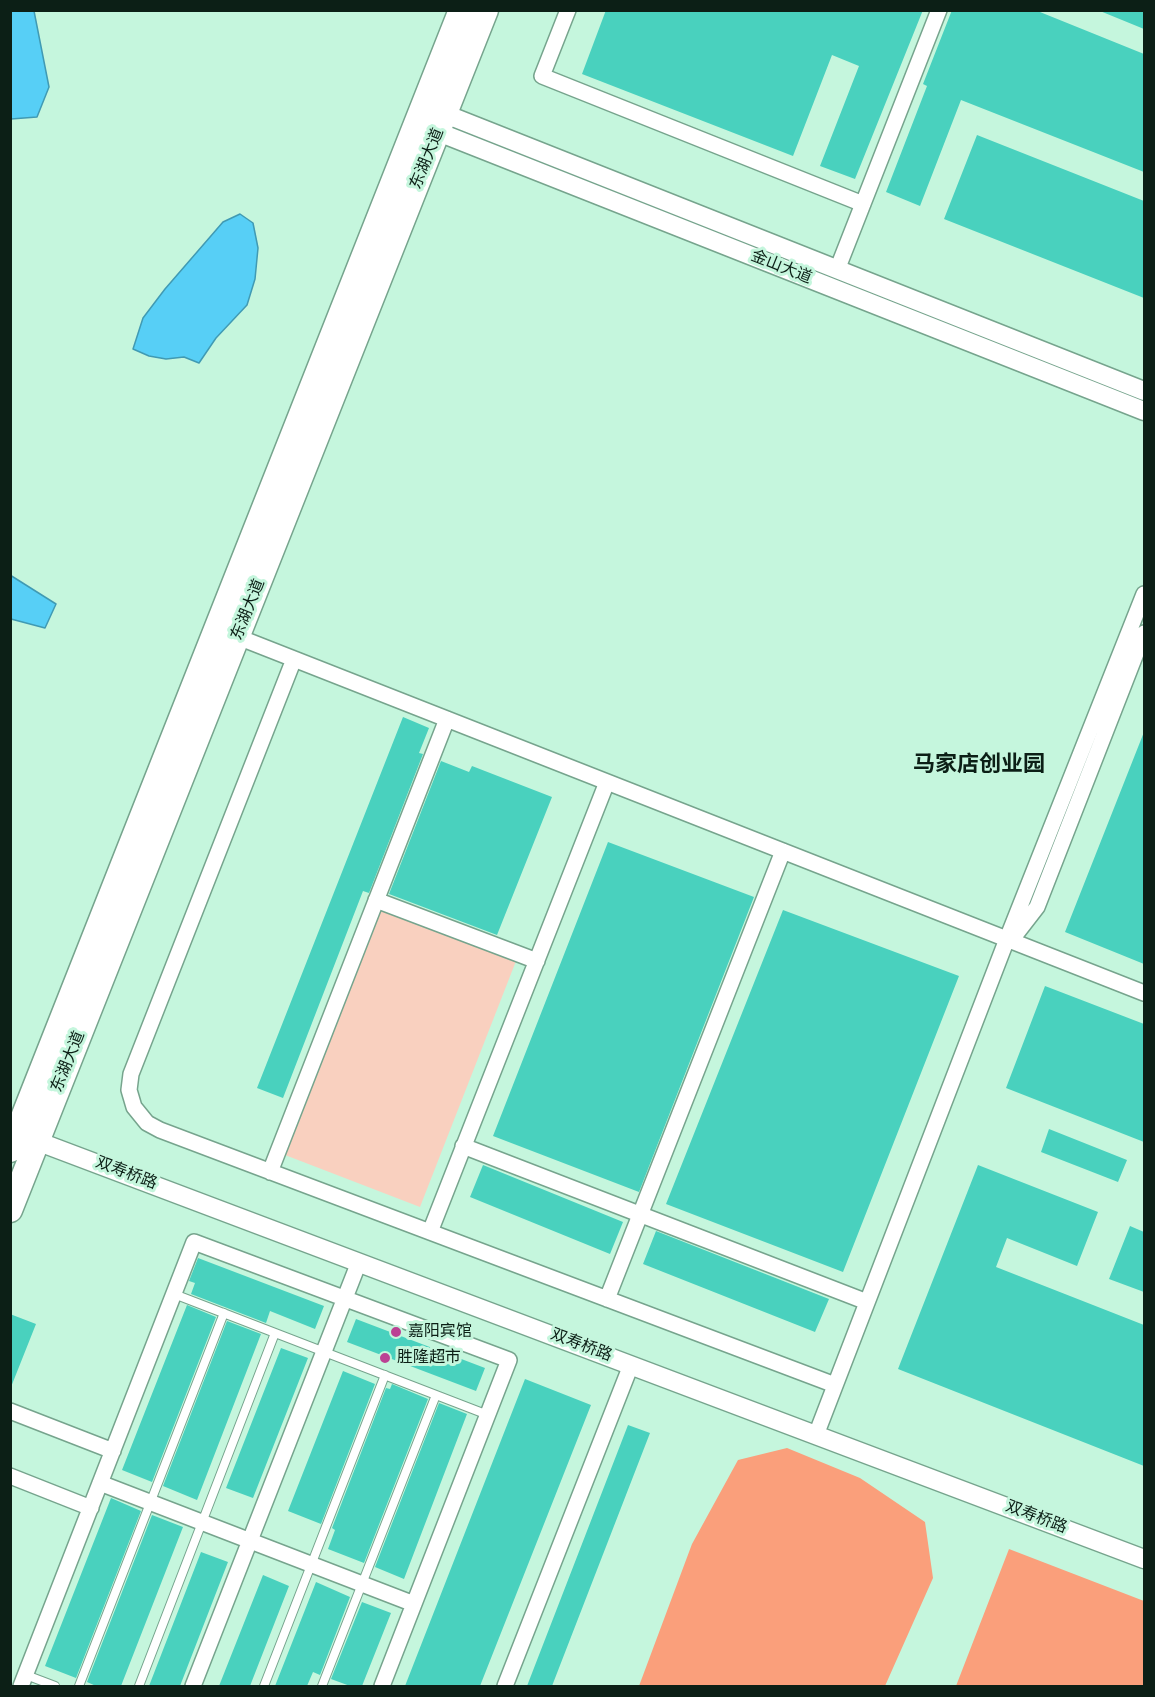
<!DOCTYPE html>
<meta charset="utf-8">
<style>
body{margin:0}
#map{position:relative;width:1155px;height:1697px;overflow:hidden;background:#c5f6dd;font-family:"Source Sans 3",sans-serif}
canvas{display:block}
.frame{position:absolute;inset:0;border:12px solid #0c1f16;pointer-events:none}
</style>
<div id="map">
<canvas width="1155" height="1697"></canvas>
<div class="frame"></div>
</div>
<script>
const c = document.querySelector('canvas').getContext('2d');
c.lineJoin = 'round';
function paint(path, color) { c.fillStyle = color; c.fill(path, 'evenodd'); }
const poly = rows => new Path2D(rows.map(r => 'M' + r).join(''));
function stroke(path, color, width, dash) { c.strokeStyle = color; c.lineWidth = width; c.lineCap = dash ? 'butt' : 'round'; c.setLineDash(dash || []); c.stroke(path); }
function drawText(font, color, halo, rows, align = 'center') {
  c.font = font + ' "Source Sans 3","Noto Sans SC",sans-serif'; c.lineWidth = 6; c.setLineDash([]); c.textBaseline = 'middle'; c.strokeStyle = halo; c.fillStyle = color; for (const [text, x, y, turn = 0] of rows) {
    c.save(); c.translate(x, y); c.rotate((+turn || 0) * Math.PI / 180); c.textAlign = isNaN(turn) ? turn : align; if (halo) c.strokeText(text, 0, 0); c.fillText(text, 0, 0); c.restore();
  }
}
const green = poly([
 [381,908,516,961,420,1207,285,1155]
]);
const forest = poly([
 [787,1448,860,1478,925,1522,933,1578,885,1686,639,1686,692,1544,738,1460],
 [1009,1549,1144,1601,1144,1686,956,1686]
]);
const water = poly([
 [11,10,34,11,49,87,37,117,11,119,11,10],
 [240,214,253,223,258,248,255,279,247,305,216,338,199,363,184,357,166,359,149,356,133,349,143,318,165,289,223,222,240,214],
 [10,575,56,604,45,628,11,619,10,575]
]);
const building = poly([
 [606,10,923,10,855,179,820,166,859,66,832,55,793,156,582,74],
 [952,10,1035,10,1144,54,1144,172,961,100,920,206,886,192,927,86,923,84],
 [1101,10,1144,10,1144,29,1100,11],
 [977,135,1144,201,1144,298,944,219],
 [403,717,429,728,419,753,423,754,369,893,363,891,283,1098,257,1088],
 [1144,732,1144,964,1065,932],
 [441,761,469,772,472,766,552,797,497,935,389,894],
 [608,842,754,897,639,1192,493,1136],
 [783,910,959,976,843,1272,666,1204],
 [1045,986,1144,1024,1144,1142,1006,1088],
 [1049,1129,1127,1160,1118,1182,1041,1152],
 [483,1165,623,1222,610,1254,470,1197],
 [978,1165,1098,1212,1077,1266,1007,1238,996,1267,1144,1325,1144,1466,898,1369],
 [1130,1226,1144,1232,1144,1292,1109,1279],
 [656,1231,829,1299,815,1332,643,1264],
 [198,1258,324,1306,315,1329,270,1311,266,1323,191,1294,195,1283,189,1281],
 [187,1305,216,1317,152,1482,122,1470],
 [10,1314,36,1324,11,1387,10,1387],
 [356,1319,485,1368,476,1391,347,1342],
 [227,1321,261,1334,197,1500,163,1486],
 [281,1348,308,1358,253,1498,226,1488],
 [343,1371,375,1384,321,1524,288,1511],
 [525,1379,591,1405,480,1686,405,1686],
 [392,1384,428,1399,364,1563,328,1549,335,1530,332,1528,386,1388,390,1389],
 [439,1403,467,1414,404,1579,375,1567],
 [628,1425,650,1433,552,1686,527,1686],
 [111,1498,141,1511,76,1678,45,1666],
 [152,1515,183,1527,121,1686,96,1686,87,1682],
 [201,1552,228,1562,180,1686,149,1686],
 [263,1575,289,1586,250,1686,219,1686],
 [316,1582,350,1597,320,1675,313,1672,307,1686,275,1686],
 [362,1602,391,1613,362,1686,350,1686,331,1679]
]);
const service = poly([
 [174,1294,488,1415],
 [26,1675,55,1686],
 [79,1686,224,1313],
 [139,1686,275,1333],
 [264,1686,385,1375],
 [322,1686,436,1395]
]);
const minor = poly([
 [568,10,542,76,863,204],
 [837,270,939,10],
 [238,637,1144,993],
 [294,659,131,1074,129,1090,134,1107,147,1123,160,1130,835,1385],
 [376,900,537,961],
 [1013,938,1037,907,1144,633],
 [463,1146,867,1302],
 [270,1172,447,719],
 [430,1232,607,782],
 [607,1299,783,851],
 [10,1411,113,1451],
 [816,1435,1007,939,1144,594],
 [10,1476,91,1508],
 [100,1483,414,1604],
 [21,1686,194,1242,509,1360,382,1686],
 [193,1686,359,1262],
 [505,1686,631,1365]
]);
const tertiary = poly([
 [435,110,1144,391],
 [428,128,1144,411],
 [26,1137,1144,1559]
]);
const trunk = poly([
 [10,1150,461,10],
 [10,1210,486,10]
]);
const markers = [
 [396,1332,6,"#bb4194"],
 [385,1358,6,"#bb4194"]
];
const streetNames = [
 ["东湖大道",428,159,-68],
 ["金山大道",781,268,22],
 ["东湖大道",249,610,-68],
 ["东湖大道",69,1062,-68],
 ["双寿桥路",126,1174,21],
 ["双寿桥路",581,1346,21],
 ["双寿桥路",1036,1518,21]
];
const poiNames = [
 ["嘉阳宾馆",408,1332],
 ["胜隆超市",397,1358]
];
const districtNames = [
 ["马家店创业园",979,766]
];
paint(green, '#f9d0bf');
paint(forest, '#fa9f7b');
paint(water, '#57cff6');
stroke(water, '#409ab3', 1.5);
paint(building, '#49d1be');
stroke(service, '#76a48d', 10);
stroke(minor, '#76a48d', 18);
stroke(tertiary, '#76a48d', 21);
stroke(trunk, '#76a48d', 27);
stroke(service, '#fff', 8);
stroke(minor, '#fff', 15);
stroke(tertiary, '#fff', 18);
stroke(trunk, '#fff', 24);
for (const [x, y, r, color] of markers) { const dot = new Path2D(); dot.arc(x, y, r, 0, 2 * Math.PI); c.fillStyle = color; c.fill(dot); stroke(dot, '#c5f6dd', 2); }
drawText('16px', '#0c1f16', '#c5f6dd', streetNames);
drawText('16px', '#0c1f16', '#c5f6dd', poiNames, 'left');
drawText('bold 22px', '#0c1f16', '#c5f6dd', districtNames);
</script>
